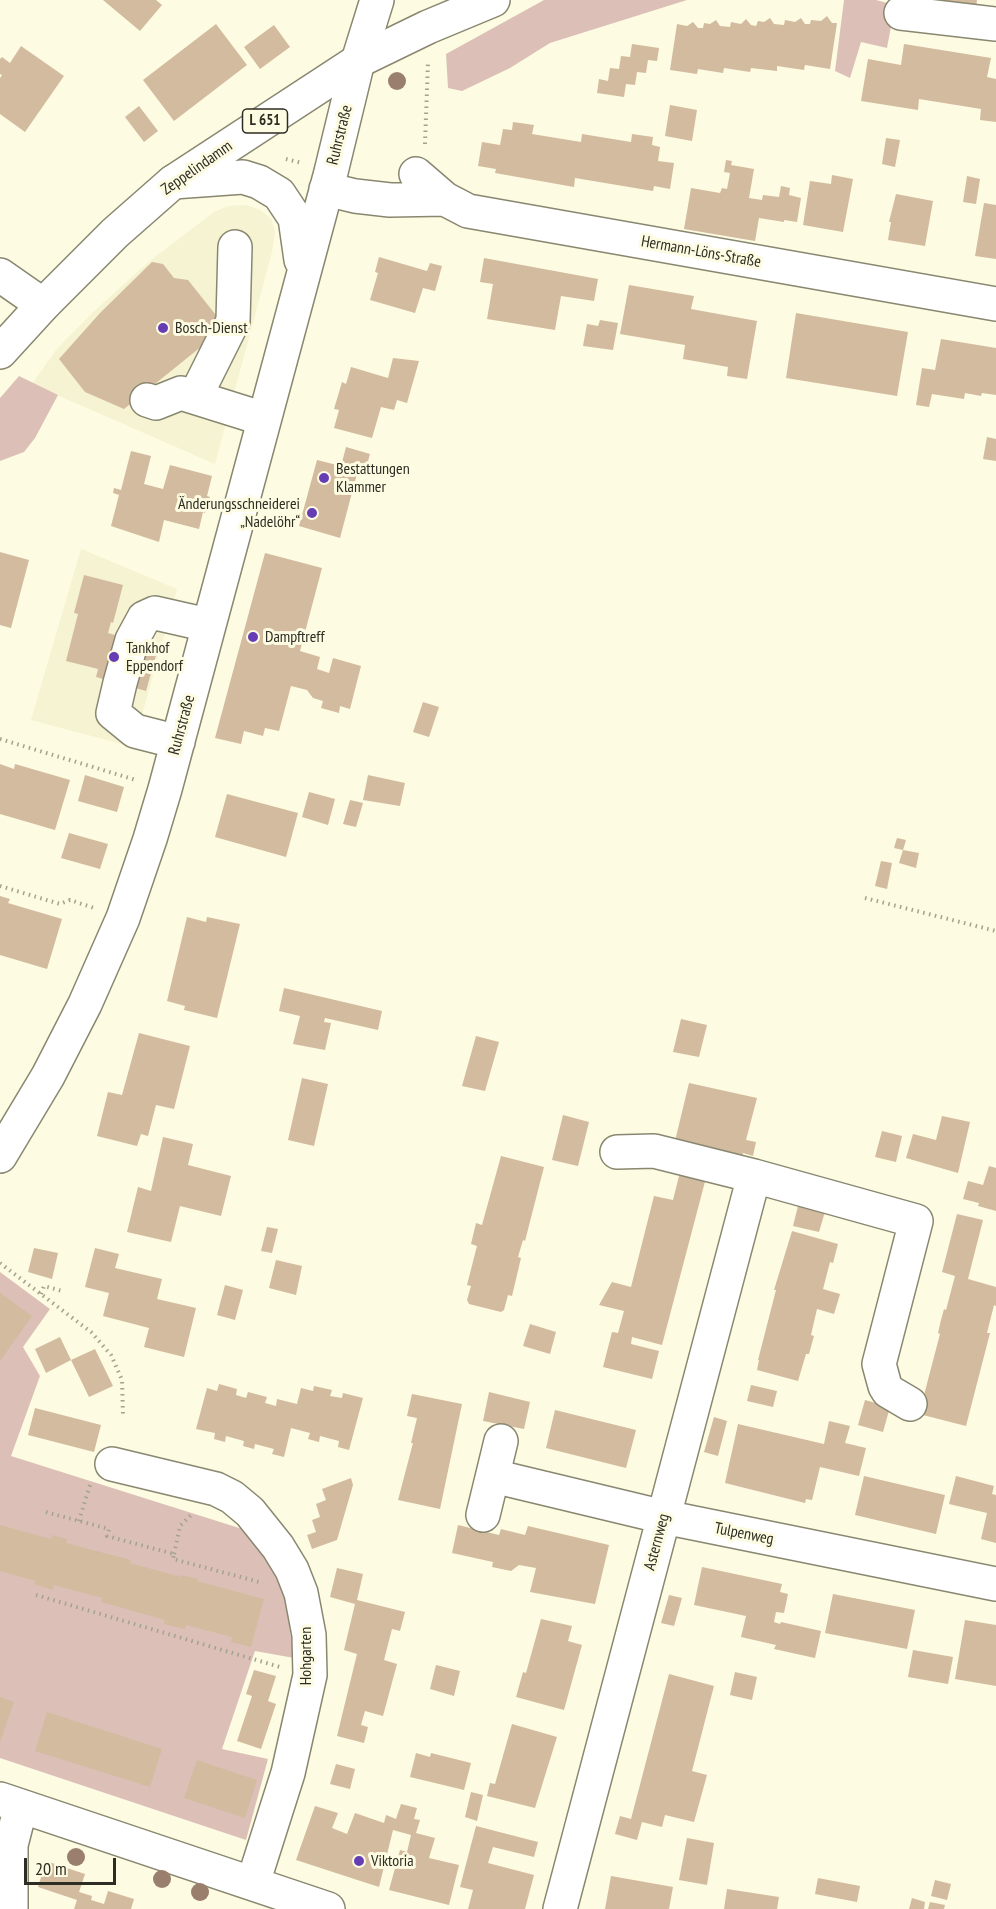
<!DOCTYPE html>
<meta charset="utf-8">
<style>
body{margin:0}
#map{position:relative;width:996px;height:1909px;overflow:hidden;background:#fdfbe1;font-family:"PT Sans Narrow",sans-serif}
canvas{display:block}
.scale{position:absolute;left:24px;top:1858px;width:92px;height:27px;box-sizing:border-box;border:3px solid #2d2d23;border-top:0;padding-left:8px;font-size:18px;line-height:21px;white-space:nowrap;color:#2d2d23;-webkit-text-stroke:4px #fdfbe1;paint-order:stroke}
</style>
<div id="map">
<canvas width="996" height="1909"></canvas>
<div class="scale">20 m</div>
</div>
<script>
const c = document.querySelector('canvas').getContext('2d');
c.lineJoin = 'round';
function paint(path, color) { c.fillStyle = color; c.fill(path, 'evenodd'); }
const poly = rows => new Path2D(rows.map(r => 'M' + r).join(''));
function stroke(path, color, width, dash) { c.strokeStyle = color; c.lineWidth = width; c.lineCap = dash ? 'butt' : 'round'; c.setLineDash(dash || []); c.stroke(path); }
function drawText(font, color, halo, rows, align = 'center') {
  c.font = font + ' "PT Sans Narrow",sans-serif'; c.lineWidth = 6; c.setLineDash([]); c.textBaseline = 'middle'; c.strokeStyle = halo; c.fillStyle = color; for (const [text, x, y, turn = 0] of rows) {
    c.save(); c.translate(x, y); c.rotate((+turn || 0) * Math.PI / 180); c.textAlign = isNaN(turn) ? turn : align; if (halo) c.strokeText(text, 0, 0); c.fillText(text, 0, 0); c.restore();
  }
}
const built = poly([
 [246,205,260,210,271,219,275,232,272,252,215,464,32,384,56,350,92,313,151,260,214,212,229,206],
 [81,549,177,589,133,747,31,720]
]);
const green = poly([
 [544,0,687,0,550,43,510,68,462,91,448,88,446,54],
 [844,0,876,0,895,5,887,48,861,42,850,78,835,71],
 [19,376,58,395,35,438,24,452,0,461,0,398],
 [0,1272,50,1309,23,1347,40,1376,11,1456,255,1533,285,1597,294,1658,255,1651,222,1749,268,1759,246,1840,0,1758]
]);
const building = poly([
 [103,0,156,0,162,5,140,31],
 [932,0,977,0,976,8],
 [827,16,832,23,837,23,830,69,805,65,804,70,777,66,777,71,751,68,750,72,724,68,723,73,698,69,697,74,670,70,677,24,687,26,693,22,698,28,703,28,704,23,710,24,716,20,720,26,730,27,731,22,741,24,746,19,751,25,756,26,758,21,764,22,770,18,774,24,784,25,785,20,795,22,801,18,805,24,810,24,811,20,821,21],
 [216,24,247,65,174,121,143,80],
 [274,25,290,47,260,69,244,47],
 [632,44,659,48,657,61,648,60,646,73,637,72,635,85,626,84,624,97,597,93,599,79,608,81,610,68,619,69,621,56,630,57],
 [904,44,991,58,987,77,996,79,996,122,980,120,981,109,919,99,918,110,861,101,868,59,901,65],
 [21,46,64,76,25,132,0,114,0,78,2,75,0,74,0,59,2,57,10,63],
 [670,105,697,110,692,141,665,136],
 [139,106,158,131,144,142,125,117],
 [513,122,534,125,532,134,581,142,582,134,631,142,632,134,653,137,652,145,660,147,658,161,674,163,670,189,654,186,653,191,575,178,574,187,495,173,496,169,478,166,482,142,500,145,503,129,512,130],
 [886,138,900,140,895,167,882,164],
 [726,160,732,161,731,165,754,169,749,198,762,200,763,195,779,197,781,186,790,188,789,195,801,198,797,222,784,220,784,222,759,218,755,241,684,229,691,188,720,193,722,188,727,189,730,173,724,172],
 [832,175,853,179,843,232,803,225,810,181,831,184],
 [967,176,980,179,976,204,963,202],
 [896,194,933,201,925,246,888,240,891,222,889,222],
 [984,203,996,205,996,259,975,256],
 [379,257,427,271,430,263,442,266,435,291,423,288,415,313,370,300,378,273,375,272],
 [484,258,598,279,594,301,561,296,555,330,487,319,493,284,480,282],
 [152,262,163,264,174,278,188,280,219,319,218,333,124,409,85,392,59,359,100,313],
 [629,285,694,296,691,309,757,321,747,379,727,376,728,367,683,359,685,345,620,334],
 [796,313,908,332,897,396,786,378],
 [600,320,618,323,613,350,583,346,587,324,598,326],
 [941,339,996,348,996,395,982,393,981,396,965,393,964,399,932,394,929,407,916,405,922,368,935,370],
 [393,358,419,361,407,403,397,400,394,410,381,407,372,438,334,428,339,410,334,409,342,382,346,384,351,367,388,378],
 [987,437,996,439,996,461,983,459],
 [346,447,370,454,365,472,358,470,340,538,299,526,317,460,341,466],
 [131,451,151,456,144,484,163,489,170,465,212,476,207,496,210,497,205,513,203,512,199,529,164,520,159,542,111,526,119,495,113,493,114,488,121,490],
 [0,552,29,560,11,628,0,625],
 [265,553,322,568,300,651,320,657,317,669,329,673,333,658,361,666,350,709,340,706,339,713,321,708,323,701,313,698,307,690,291,686,279,731,265,728,263,736,244,731,241,744,215,738],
 [84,575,123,585,113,623,111,622,108,633,158,648,146,691,96,677,98,669,66,661,78,614,74,613],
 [423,702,439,707,429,737,413,732],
 [0,764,14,769,15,764,70,780,55,830,0,814],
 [85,775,124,787,117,812,78,801],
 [368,775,405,783,400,806,363,800],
 [309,792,335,799,328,825,302,817],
 [227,794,298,813,286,857,215,837],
 [350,800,363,803,356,827,343,824],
 [69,833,108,844,100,869,61,858],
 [897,838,906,840,903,850,919,853,916,868,899,863,903,850,894,848],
 [881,861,892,863,887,889,875,886],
 [0,896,10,899,8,903,62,919,47,969,0,955],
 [187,917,206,922,207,917,240,924,217,1018,184,1010,185,1006,167,1001],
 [284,988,382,1011,378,1030,325,1018,324,1022,331,1023,325,1050,293,1044,300,1016,279,1011],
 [681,1019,707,1025,699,1057,673,1052],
 [139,1033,190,1046,174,1109,156,1105,148,1136,141,1134,137,1146,97,1136,108,1092,122,1095],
 [476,1036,499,1042,485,1091,462,1086],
 [302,1078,328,1084,314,1146,288,1140],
 [689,1083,757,1098,746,1140,756,1142,753,1156,743,1153,742,1157,675,1141],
 [563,1115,589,1122,578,1166,552,1160],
 [942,1116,970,1122,958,1173,906,1158,913,1134,936,1140],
 [882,1131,902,1136,896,1162,875,1157],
 [163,1137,193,1144,188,1165,231,1176,221,1216,180,1206,171,1242,127,1232,138,1187,151,1191],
 [501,1156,544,1167,525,1241,523,1240,518,1257,521,1258,512,1296,508,1295,504,1310,501,1312,469,1304,467,1300,471,1286,467,1285,477,1246,471,1244,476,1223,482,1225],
 [989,1166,996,1168,996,1211,978,1206,979,1203,963,1199,968,1181,983,1185],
 [681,1168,707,1174,662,1345,632,1337,631,1344,659,1351,652,1379,603,1367,612,1332,618,1333,624,1311,599,1305,612,1282,631,1287,654,1196,673,1200],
 [800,1198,827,1205,819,1232,793,1226],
 [957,1214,983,1220,968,1279,996,1287,996,1306,994,1305,987,1333,990,1333,966,1426,919,1414,940,1334,938,1333,941,1320,944,1309,946,1310,955,1276,942,1272],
 [267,1227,278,1229,272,1253,261,1251],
 [792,1231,838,1244,833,1263,830,1262,823,1289,840,1294,834,1314,817,1309,811,1335,814,1336,809,1354,806,1354,798,1381,757,1370,759,1360,758,1360,776,1290,774,1290],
 [34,1248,58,1253,52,1279,28,1272],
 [95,1248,119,1254,115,1268,162,1279,157,1299,196,1308,184,1357,144,1347,149,1328,103,1316,109,1293,85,1287],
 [276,1260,302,1266,296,1295,269,1288],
 [225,1285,243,1290,235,1320,217,1315],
 [0,1293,32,1316,0,1361],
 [530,1324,556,1332,550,1354,523,1346],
 [60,1337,71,1360,46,1373,35,1349],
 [95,1349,113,1386,89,1397,71,1360],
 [219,1384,237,1389,236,1395,246,1398,248,1392,267,1397,265,1403,276,1406,277,1399,297,1404,301,1388,313,1391,314,1386,332,1390,330,1396,342,1398,343,1393,363,1398,349,1450,338,1447,339,1441,320,1436,319,1442,308,1439,310,1433,291,1428,284,1457,272,1454,274,1449,255,1444,254,1449,243,1446,244,1441,226,1436,225,1442,214,1439,215,1433,196,1429,207,1388,217,1391],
 [751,1385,777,1391,773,1407,747,1401],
 [489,1392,530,1402,524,1429,483,1421],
 [412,1394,462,1404,440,1509,398,1500,413,1443,411,1443,417,1418,407,1416],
 [865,1400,890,1407,883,1432,858,1425],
 [35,1408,101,1425,94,1452,28,1435],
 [555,1410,636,1430,626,1468,546,1448],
 [714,1417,727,1421,718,1456,704,1452],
 [829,1421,850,1426,845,1443,866,1448,859,1476,820,1467,812,1500,806,1499,805,1503,725,1483,738,1424,824,1444],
 [864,1476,945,1495,936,1534,855,1515],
 [956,1476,994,1486,992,1494,996,1495,996,1543,981,1539,987,1513,949,1504],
 [351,1478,353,1485,337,1540,312,1549,307,1535,316,1532,312,1520,320,1517,316,1504,326,1500,322,1489],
 [0,1525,51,1539,52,1535,67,1539,66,1543,131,1560,130,1563,181,1577,181,1575,198,1579,197,1581,264,1599,251,1647,231,1642,232,1637,186,1625,185,1629,164,1624,165,1620,101,1602,102,1598,54,1585,53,1590,34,1584,35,1581,0,1571],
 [458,1525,499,1535,501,1529,525,1535,528,1526,609,1545,595,1604,530,1592,536,1568,519,1565,511,1571,492,1567,493,1562,452,1553],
 [702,1567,782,1584,780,1592,788,1594,784,1613,776,1612,774,1622,780,1624,781,1622,821,1631,815,1658,774,1649,776,1645,741,1637,746,1616,694,1605],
 [337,1568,363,1574,357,1600,405,1612,400,1631,392,1629,384,1660,397,1664,383,1716,365,1711,361,1725,368,1727,364,1743,337,1736,357,1654,344,1650,355,1604,330,1597],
 [833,1594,915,1610,907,1649,825,1633],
 [669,1595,682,1598,674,1626,661,1623],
 [541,1619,572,1626,568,1641,582,1645,564,1710,516,1697,523,1672,526,1673],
 [965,1620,996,1625,996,1686,955,1679],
 [913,1650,953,1657,948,1684,908,1677],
 [436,1665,460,1671,454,1696,430,1689],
 [254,1670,276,1676,268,1701,276,1704,261,1749,237,1741,252,1696,246,1694],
 [735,1672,757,1677,752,1700,730,1695],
 [669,1674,714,1686,692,1771,707,1775,694,1822,665,1815,662,1827,642,1822,637,1840,615,1834,620,1816,631,1819],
 [0,1697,14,1702,0,1742],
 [47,1712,162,1749,150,1787,35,1751],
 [512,1724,557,1737,535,1808,487,1796,490,1783,495,1784],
 [416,1753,430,1757,431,1753,471,1763,464,1790,410,1777],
 [197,1760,257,1780,245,1818,184,1798],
 [336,1764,355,1769,350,1789,330,1784],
 [471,1792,483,1795,477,1821,465,1817],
 [401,1804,417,1808,414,1819,420,1820,416,1833,435,1838,429,1858,459,1865,449,1905,389,1890,400,1850,407,1852,411,1835,393,1830,379,1887,296,1860,315,1806,338,1813,332,1828,347,1834,355,1813,384,1823,386,1815,396,1819],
 [476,1826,538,1842,534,1857,493,1847,488,1863,534,1875,525,1909,468,1909,473,1890,460,1887],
 [687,1838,714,1843,707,1885,679,1880],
 [46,1861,85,1874,79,1892,92,1896,91,1900,104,1904,108,1891,134,1899,131,1909,74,1909,77,1900,38,1887],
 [611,1876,673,1887,669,1909,605,1909],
 [818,1878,860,1886,857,1902,815,1894],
 [935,1880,951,1884,947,1900,931,1896],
 [727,1889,779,1897,777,1909,724,1909],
 [912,1898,925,1902,924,1909,909,1909],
 [930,1902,945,1905,944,1909,928,1909]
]);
const path = poly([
 [425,144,428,62],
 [286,159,302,163],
 [0,739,136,780],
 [0,886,60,904,70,900,94,908],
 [865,898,996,931],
 [0,1263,91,1332,111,1355,122,1380,123,1415],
 [41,1294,44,1286,62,1291],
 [46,1512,109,1529,107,1536,174,1554,173,1559,263,1583],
 [79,1521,90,1485],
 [174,1554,180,1526,191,1515],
 [36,1595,280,1667]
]);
const minor = poly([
 [901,13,996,24],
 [416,174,445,199,468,211,996,304],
 [173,182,243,177,259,182,279,194,295,218,301,260],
 [326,189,355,196,390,200,445,199],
 [0,275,43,305],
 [195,397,233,321,235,247],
 [147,400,156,403,181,393,264,419],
 [178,742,135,731,113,713,120,683,132,640,144,618,155,613,208,625],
 [617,1152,654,1151,754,1176,916,1221,879,1364,885,1386,888,1391,910,1404],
 [0,1156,48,1076,85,1004,123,918,150,839,165,789,331,172,358,61,377,0],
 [112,1464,216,1489,232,1497,250,1512,278,1547,292,1570,301,1593,309,1635,310,1675,288,1773,253,1883],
 [493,1476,664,1517,996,1584],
 [483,1515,501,1441],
 [0,1799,328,1909],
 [11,1909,11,1845,21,1806],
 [560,1909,754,1176]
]);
const major = poly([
 [0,352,43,305,115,233,173,182,358,61,428,27,493,0]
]);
const trees = [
 [397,81],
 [76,1857],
 [162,1879],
 [200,1892]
];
const markers = [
 [163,328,6,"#663db5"],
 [324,478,6,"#663db5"],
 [312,513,6,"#663db5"],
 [253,637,6,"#663db5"],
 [114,657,6,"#663db5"],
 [359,1861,6,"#663db5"]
];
const shields = [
 [265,121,45]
];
const shieldNames = [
 ["L 651",265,121]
];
const streetNames = [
 ["Ruhrstraße",340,135,-76],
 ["Zeppelindamm",197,168,-35],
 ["Hermann-Löns-Straße",701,252,10],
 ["Ruhrstraße",182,725,-75],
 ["Tulpenweg",744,1534,11],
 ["Asternweg",657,1542,-75],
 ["Hohgarten",306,1656,-90]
];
const poiNames = [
 ["Bosch-Dienst",175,328],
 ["Bestattungen",336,469],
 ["Klammer",336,487],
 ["Änderungsschneiderei",300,504,"right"],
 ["„Nadelöhr“",300,522,"right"],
 ["Dampftreff",265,637],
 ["Tankhof",126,648],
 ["Eppendorf",126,666],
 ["Viktoria",371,1861]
];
paint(built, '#f5f3d1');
paint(green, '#dcc0b8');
paint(building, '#d3bb9f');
stroke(minor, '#898770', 36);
stroke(major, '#898770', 36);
stroke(path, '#a3a28f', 4, [1.5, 4.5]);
stroke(minor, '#fff', 33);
stroke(major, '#fff', 33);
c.fillStyle = '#9a7f6c';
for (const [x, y] of trees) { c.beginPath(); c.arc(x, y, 9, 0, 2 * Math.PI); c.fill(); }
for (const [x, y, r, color] of markers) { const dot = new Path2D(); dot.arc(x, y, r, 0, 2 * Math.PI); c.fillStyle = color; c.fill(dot); stroke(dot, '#fdfbe1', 2); }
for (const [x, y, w] of shields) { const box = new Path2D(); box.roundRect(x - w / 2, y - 12, w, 24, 4.5); c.fillStyle = '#fdfbe1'; c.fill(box); stroke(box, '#2d2d23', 1.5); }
drawText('bold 15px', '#2d2d23', null, shieldNames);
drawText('16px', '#2d2d23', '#fdfbe1', streetNames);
drawText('16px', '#2d2d23', '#fdfbe1', poiNames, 'left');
</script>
